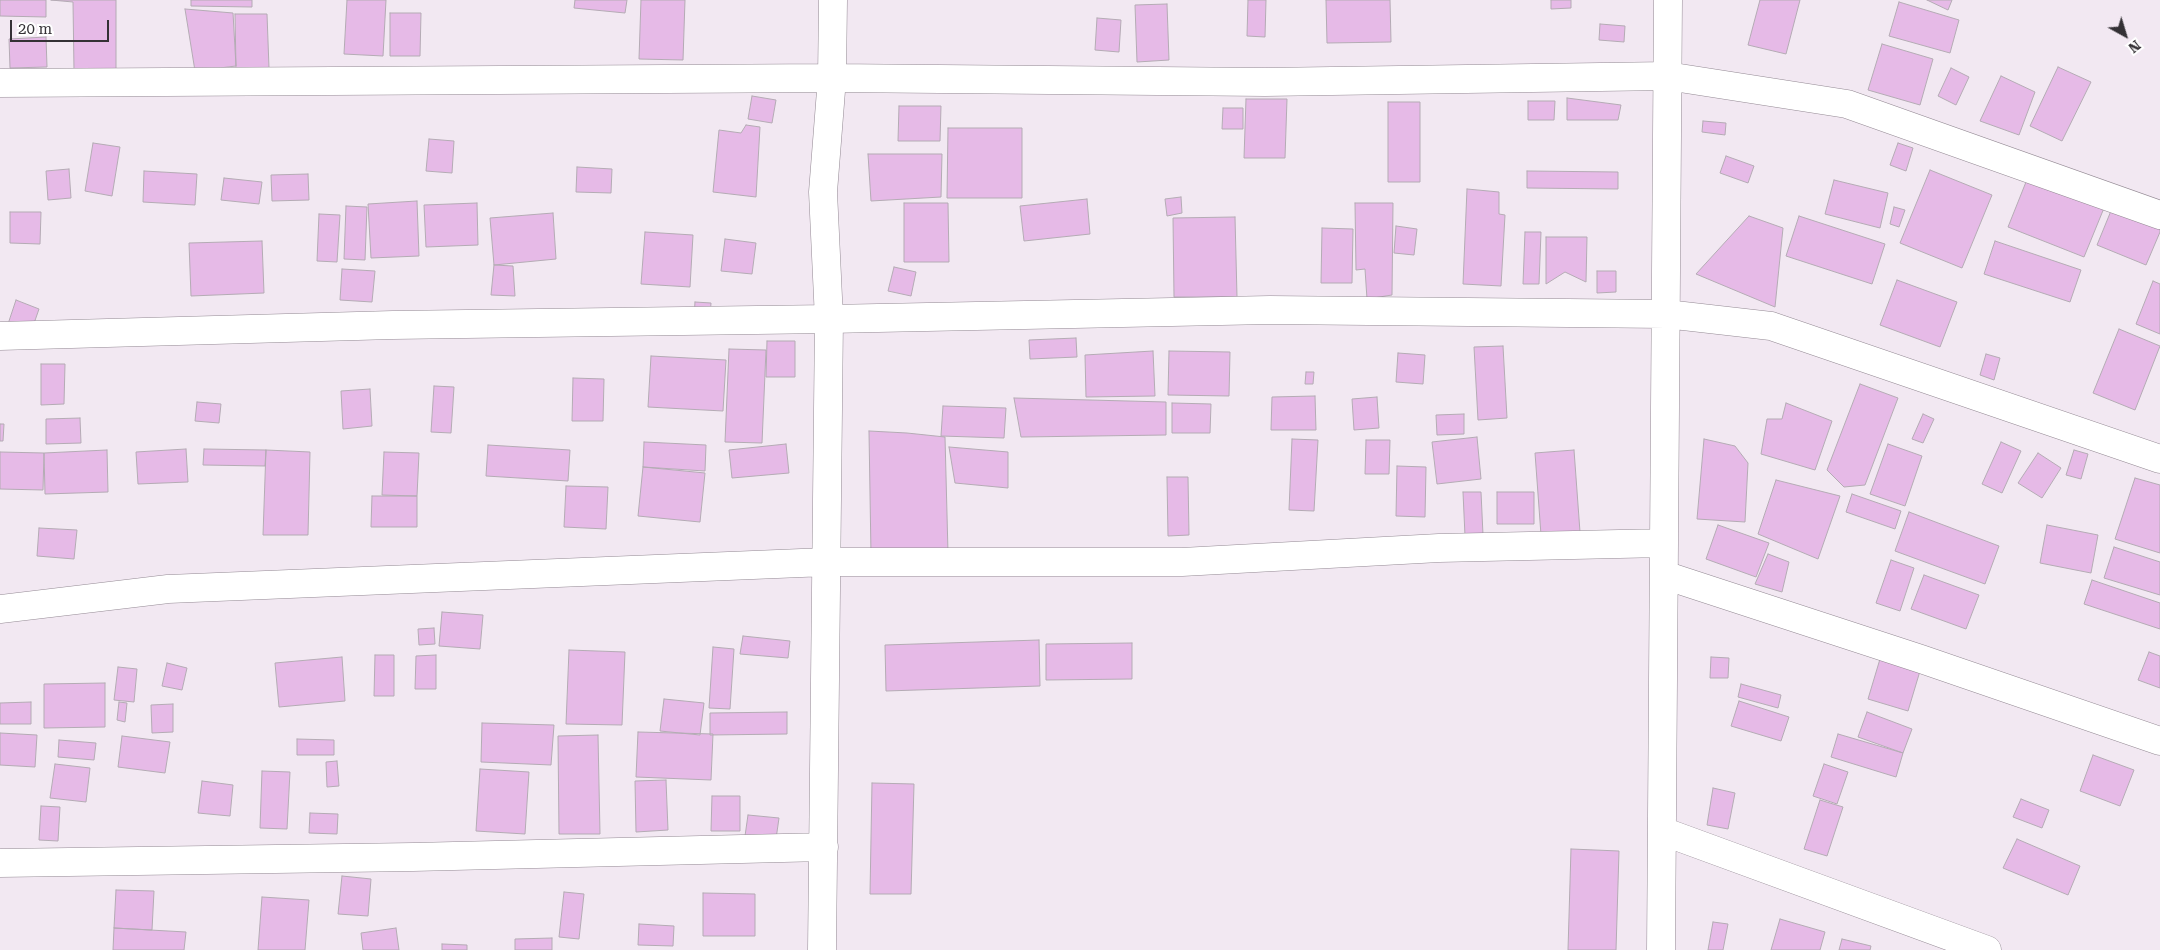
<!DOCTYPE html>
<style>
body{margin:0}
#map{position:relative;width:2160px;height:950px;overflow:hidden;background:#f2e8f2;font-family:"Roboto Serif",serif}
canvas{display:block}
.north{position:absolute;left:2100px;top:10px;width:50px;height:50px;-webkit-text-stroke:4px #fff;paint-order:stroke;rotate:141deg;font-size:14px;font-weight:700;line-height:20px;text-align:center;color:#343135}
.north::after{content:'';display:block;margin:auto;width:18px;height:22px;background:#343135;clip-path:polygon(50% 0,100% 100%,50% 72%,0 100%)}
.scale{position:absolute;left:10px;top:20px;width:99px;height:22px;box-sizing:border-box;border:2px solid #343135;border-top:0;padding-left:6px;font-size:15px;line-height:18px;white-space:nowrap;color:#343135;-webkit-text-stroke:4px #fff;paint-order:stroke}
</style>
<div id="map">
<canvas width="2160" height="950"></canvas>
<div class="north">N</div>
<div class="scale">20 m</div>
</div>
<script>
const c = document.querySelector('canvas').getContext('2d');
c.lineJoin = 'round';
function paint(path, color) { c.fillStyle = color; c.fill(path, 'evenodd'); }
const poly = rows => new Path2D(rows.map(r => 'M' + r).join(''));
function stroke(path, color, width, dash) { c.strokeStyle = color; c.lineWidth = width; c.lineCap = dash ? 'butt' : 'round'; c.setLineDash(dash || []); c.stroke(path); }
const building = poly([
 [0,0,46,0,46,17,0,16,0,0],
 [51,0,116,0,116,69,74,71,73,2,51,0],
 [191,0,252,0,252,7,191,6,191,0],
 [347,0,386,0,383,56,344,54,347,0],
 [575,0,627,0,625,13,574,8,575,0],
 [641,0,685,0,683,60,639,59,641,0],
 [1248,0,1266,0,1265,37,1247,36,1248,0],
 [1326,0,1390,0,1391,42,1327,43,1326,0],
 [1551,0,1571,0,1571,8,1551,9,1551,0],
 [1760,0,1800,0,1786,54,1748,45,1760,0],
 [1927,0,1952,0,1948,10,1927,0],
 [1899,2,1959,20,1950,53,1889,36,1899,2],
 [1167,4,1169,60,1137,62,1135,5,1167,4],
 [185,9,233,13,236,66,195,71,185,9],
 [390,13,421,13,420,56,390,56,390,13],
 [235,14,267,14,269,68,236,69,235,14],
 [1097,18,1121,20,1119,52,1095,50,1097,18],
 [1600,24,1625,26,1624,42,1599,40,1600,24],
 [46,37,47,67,10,68,9,39,46,37],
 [1882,44,1933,59,1920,105,1868,90,1882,44],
 [2058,67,2091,82,2062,141,2030,126,2058,67],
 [1951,68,1969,77,1956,105,1938,96,1951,68],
 [2001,76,2035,92,2019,135,1980,121,2001,76],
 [752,96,776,100,772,123,748,119,752,96],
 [1567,98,1621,105,1618,120,1567,120,1567,98],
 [1246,99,1287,99,1285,158,1244,158,1246,99],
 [1528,101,1555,101,1554,120,1528,120,1528,101],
 [1388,102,1420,102,1420,182,1388,182,1388,102],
 [899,106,941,106,940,141,898,141,899,106],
 [1223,108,1243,108,1243,129,1222,129,1223,108],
 [1703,121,1726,123,1725,135,1702,132,1703,121],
 [746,125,760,127,756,197,713,192,719,130,741,133,746,125],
 [948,128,1022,128,1022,198,947,198,948,128],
 [429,139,454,141,452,173,426,171,429,139],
 [93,143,120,147,112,196,85,191,93,143],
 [1898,143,1913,148,1906,171,1890,165,1898,143],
 [868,154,942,154,941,197,871,201,868,154],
 [1726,156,1754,166,1748,183,1720,173,1726,156],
 [577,167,612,169,611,193,576,192,577,167],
 [69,169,71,198,48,200,46,171,69,169],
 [1930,170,1992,195,1962,268,1900,243,1930,170],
 [144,171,197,174,195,205,143,202,144,171],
 [1527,171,1618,172,1618,189,1527,188,1527,171],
 [308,174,309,200,272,201,271,175,308,174],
 [2028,177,2104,208,2084,257,2008,227,2028,177],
 [224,178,262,182,259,204,221,200,224,178],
 [1834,180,1888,193,1880,228,1825,214,1834,180],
 [1467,189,1499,192,1499,214,1505,215,1501,286,1463,284,1467,189],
 [1181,197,1182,213,1167,216,1165,199,1181,197],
 [1087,199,1090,234,1024,241,1020,206,1087,199],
 [417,201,419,256,371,258,368,204,417,201],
 [477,203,478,245,426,247,424,205,477,203],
 [904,203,948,203,949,262,904,262,904,203],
 [1355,203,1393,203,1392,295,1367,299,1365,269,1356,270,1355,203],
 [346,206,367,207,365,260,344,259,346,206],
 [2113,206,2160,225,2160,232,2146,265,2097,245,2113,206],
 [1894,207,1905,210,1899,227,1890,224,1894,207],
 [10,212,41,212,40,244,10,243,10,212],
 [553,213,556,259,494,265,490,218,553,213],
 [319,214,340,215,337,262,317,261,319,214],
 [1749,216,1783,228,1775,307,1696,274,1749,216],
 [1799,216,1885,244,1872,284,1786,256,1799,216],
 [1235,217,1237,297,1174,297,1173,218,1235,217],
 [1396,226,1417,229,1414,255,1394,253,1396,226],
 [1322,228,1353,229,1352,283,1321,283,1322,228],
 [645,232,693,235,690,287,641,284,645,232],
 [1525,232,1541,232,1539,284,1523,284,1525,232],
 [1546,237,1587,237,1586,282,1565,272,1546,284,1546,237],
 [725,239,756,243,752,274,721,271,725,239],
 [262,241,264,293,191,296,189,243,262,241],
 [1995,241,2081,270,2070,302,1984,274,1995,241],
 [494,265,513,266,515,296,491,295,494,265],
 [894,267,916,272,911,296,888,291,894,267],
 [342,269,375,271,372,302,340,300,342,269],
 [1597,271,1616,271,1616,292,1597,293,1597,271],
 [1897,280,1957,302,1940,347,1880,325,1897,280],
 [2153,281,2160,284,2160,334,2136,324,2153,281],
 [16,300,39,309,31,332,8,324,16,300],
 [695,302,711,303,710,317,694,317,695,302],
 [2119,329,2160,346,2135,410,2093,393,2119,329],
 [1076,338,1077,357,1030,359,1029,340,1076,338],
 [767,341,795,341,795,377,766,377,767,341],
 [1503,346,1507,418,1478,420,1474,347,1503,346],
 [729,349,766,350,762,443,725,442,729,349],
 [1153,351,1155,396,1086,397,1085,355,1153,351],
 [1169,351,1230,352,1229,396,1168,395,1169,351],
 [1398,353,1425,355,1423,384,1396,382,1398,353],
 [1986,354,2000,358,1994,380,1980,375,1986,354],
 [651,356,726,360,723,411,648,407,651,356],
 [41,364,65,364,64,404,41,405,41,364],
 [1306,372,1314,372,1313,384,1305,384,1306,372],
 [573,378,604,379,603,421,572,421,573,378],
 [1860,384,1898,398,1865,485,1844,487,1827,470,1860,384],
 [434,386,454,387,451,433,431,432,434,386],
 [370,389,372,426,343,429,341,391,370,389],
 [1315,396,1316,430,1271,430,1272,397,1315,396],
 [1377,397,1379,428,1354,430,1352,399,1377,397],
 [1014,398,1166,402,1166,435,1021,437,1014,398],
 [197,402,221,404,219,423,195,421,197,402],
 [1172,403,1211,404,1210,433,1172,433,1172,403],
 [1786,403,1832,421,1815,470,1761,454,1767,419,1782,419,1786,403],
 [943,406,1006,408,1004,438,941,436,943,406],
 [1464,414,1464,434,1437,435,1436,415,1464,414],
 [1923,414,1934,419,1923,443,1912,439,1923,414],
 [80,418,81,443,46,444,46,419,80,418],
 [0,424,4,424,3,441,0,441,0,424],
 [869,431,907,433,945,437,948,553,871,555,869,431],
 [1477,437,1481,479,1437,484,1432,442,1477,437],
 [1292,439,1318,440,1314,511,1289,510,1292,439],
 [1704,439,1735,446,1748,463,1745,522,1697,519,1704,439],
 [1366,440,1390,440,1389,474,1365,474,1366,440],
 [644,442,706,445,705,471,643,467,644,442],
 [2001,442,2021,451,2002,493,1982,484,2001,442],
 [786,444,789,473,732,478,729,450,786,444],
 [1888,444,1922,456,1905,506,1870,494,1888,444],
 [488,445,570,450,568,481,486,476,488,445],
 [949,447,1008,452,1008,488,955,483,949,447],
 [186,449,188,482,138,484,136,452,186,449],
 [204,449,266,450,265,466,203,465,204,449],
 [107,450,108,492,45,494,44,453,107,450],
 [266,450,310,452,308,535,263,535,266,450],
 [1574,450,1580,532,1541,535,1535,453,1574,450],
 [2074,450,2088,454,2081,479,2066,475,2074,450],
 [0,452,44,453,43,490,0,489,0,452],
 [384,452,419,453,417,496,382,495,384,452],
 [2038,453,2061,468,2042,498,2018,483,2038,453],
 [1397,466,1426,467,1425,517,1396,516,1397,466],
 [643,467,705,473,700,522,638,516,643,467],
 [1167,477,1188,477,1189,535,1168,536,1167,477],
 [2135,478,2160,485,2160,553,2115,539,2135,478],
 [1776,480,1840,496,1818,559,1758,534,1776,480],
 [566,486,608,487,606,529,564,527,566,486],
 [1463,492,1481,492,1483,535,1465,536,1463,492],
 [1497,492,1534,492,1534,524,1497,524,1497,492],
 [1852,494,1901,511,1895,529,1846,512,1852,494],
 [372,496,417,496,417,527,371,527,372,496],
 [1909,512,1999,546,1985,584,1895,551,1909,512],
 [1718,525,1769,543,1756,577,1706,559,1718,525],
 [2047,525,2098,535,2091,573,2040,563,2047,525],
 [39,528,77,530,74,559,37,556,39,528],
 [2114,547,2160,562,2160,595,2104,578,2114,547],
 [1768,554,1789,562,1782,592,1755,584,1768,554],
 [1891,560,1914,568,1900,611,1876,603,1891,560],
 [1924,575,1979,595,1966,629,1911,609,1924,575],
 [2092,580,2160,603,2160,629,2084,604,2092,580],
 [442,612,483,615,480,649,439,646,442,612],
 [434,628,435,644,419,645,418,629,434,628],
 [743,636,790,641,788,658,740,654,743,636],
 [1039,640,1040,686,886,691,885,645,1039,640],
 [1132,643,1132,679,1046,680,1046,644,1132,643],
 [713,647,734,649,730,709,709,708,713,647],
 [569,650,625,652,622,725,566,724,569,650],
 [2149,652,2160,656,2160,688,2138,680,2149,652],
 [375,655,394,655,394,696,374,696,375,655],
 [436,655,436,689,415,689,416,656,436,655],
 [342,657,345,701,279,707,275,663,342,657],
 [1711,657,1729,658,1728,678,1710,678,1711,657],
 [1880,659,1920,671,1908,711,1868,699,1880,659],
 [167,663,187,668,182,690,162,686,167,663],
 [118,667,137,669,134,702,114,700,118,667],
 [105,683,105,727,44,728,44,684,105,683],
 [1741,684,1781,695,1778,708,1738,697,1741,684],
 [664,699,704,703,700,735,660,731,664,699],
 [1739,701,1789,717,1781,741,1731,726,1739,701],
 [31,702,31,724,0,724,0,703,31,702],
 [119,702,127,703,125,722,117,720,119,702],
 [173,704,173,732,152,733,151,705,173,704],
 [787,712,787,734,710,735,710,713,787,712],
 [1867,712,1912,729,1903,753,1858,737,1867,712],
 [482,723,554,725,551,765,481,762,482,723],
 [638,732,713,734,711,780,636,777,638,732],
 [0,733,37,735,35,767,0,765,0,733],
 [1838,734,1903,753,1896,777,1831,757,1838,734],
 [598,735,600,834,559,834,558,736,598,735],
 [122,736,170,742,165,773,118,767,122,736],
 [297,739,334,740,334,755,297,755,297,739],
 [59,740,96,743,94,760,58,757,59,740],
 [2093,755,2134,770,2120,806,2080,791,2093,755],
 [337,761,339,786,327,787,326,762,337,761],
 [55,764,90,768,86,802,50,798,55,764],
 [1824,764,1848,772,1837,804,1813,796,1824,764],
 [480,769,529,772,525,834,476,831,480,769],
 [262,771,290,772,287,829,260,828,262,771],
 [666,780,668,830,636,832,635,781,666,780],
 [202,781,233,785,230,816,198,813,202,781],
 [872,783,914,784,911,894,870,894,872,783],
 [1713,788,1735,793,1728,829,1707,825,1713,788],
 [712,796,740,796,740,831,711,831,712,796],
 [2021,799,2049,810,2042,828,2013,817,2021,799],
 [1820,800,1843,807,1827,856,1804,849,1820,800],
 [41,806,60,807,58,841,39,840,41,806],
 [310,813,338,814,337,834,309,833,310,813],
 [748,815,779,818,775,846,744,843,748,815],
 [2017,839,2080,866,2068,895,2003,868,2017,839],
 [1571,849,1619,851,1616,950,1568,950,1571,849],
 [342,876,371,879,368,916,338,914,342,876],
 [116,890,154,891,152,930,114,928,116,890],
 [564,892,584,894,579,939,559,937,564,892],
 [703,893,755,894,755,936,703,936,703,893],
 [262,897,309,900,305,950,258,950,262,897],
 [1780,919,1825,932,1820,950,1771,950,1780,919],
 [1713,922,1728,924,1723,950,1708,950,1713,922],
 [639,924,674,926,673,946,638,945,639,924],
 [114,928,186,932,184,950,113,950,114,928],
 [396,928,399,950,363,950,361,933,396,928],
 [552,938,552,950,515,950,515,939,552,938],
 [1842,939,1871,946,1870,950,1839,950,1842,939],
 [442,944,467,945,467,950,442,950,442,944]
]);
const street = poly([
 [0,83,832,78,1265,82,1667,76,1847,104,2160,215],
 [0,336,393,325,829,319,1270,310,1666,314,1771,326,2160,459],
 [1664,575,1921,659,2160,741],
 [0,609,168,589,826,562,1182,562,1439,548,1664,543],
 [1662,831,1987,950],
 [0,863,413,857,824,847],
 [822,950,829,319,823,192,832,78,833,0],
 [1661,950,1668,0]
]);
paint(building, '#e6bae7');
stroke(building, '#b4abb4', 1);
stroke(street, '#948a94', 29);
stroke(street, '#fff', 28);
</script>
